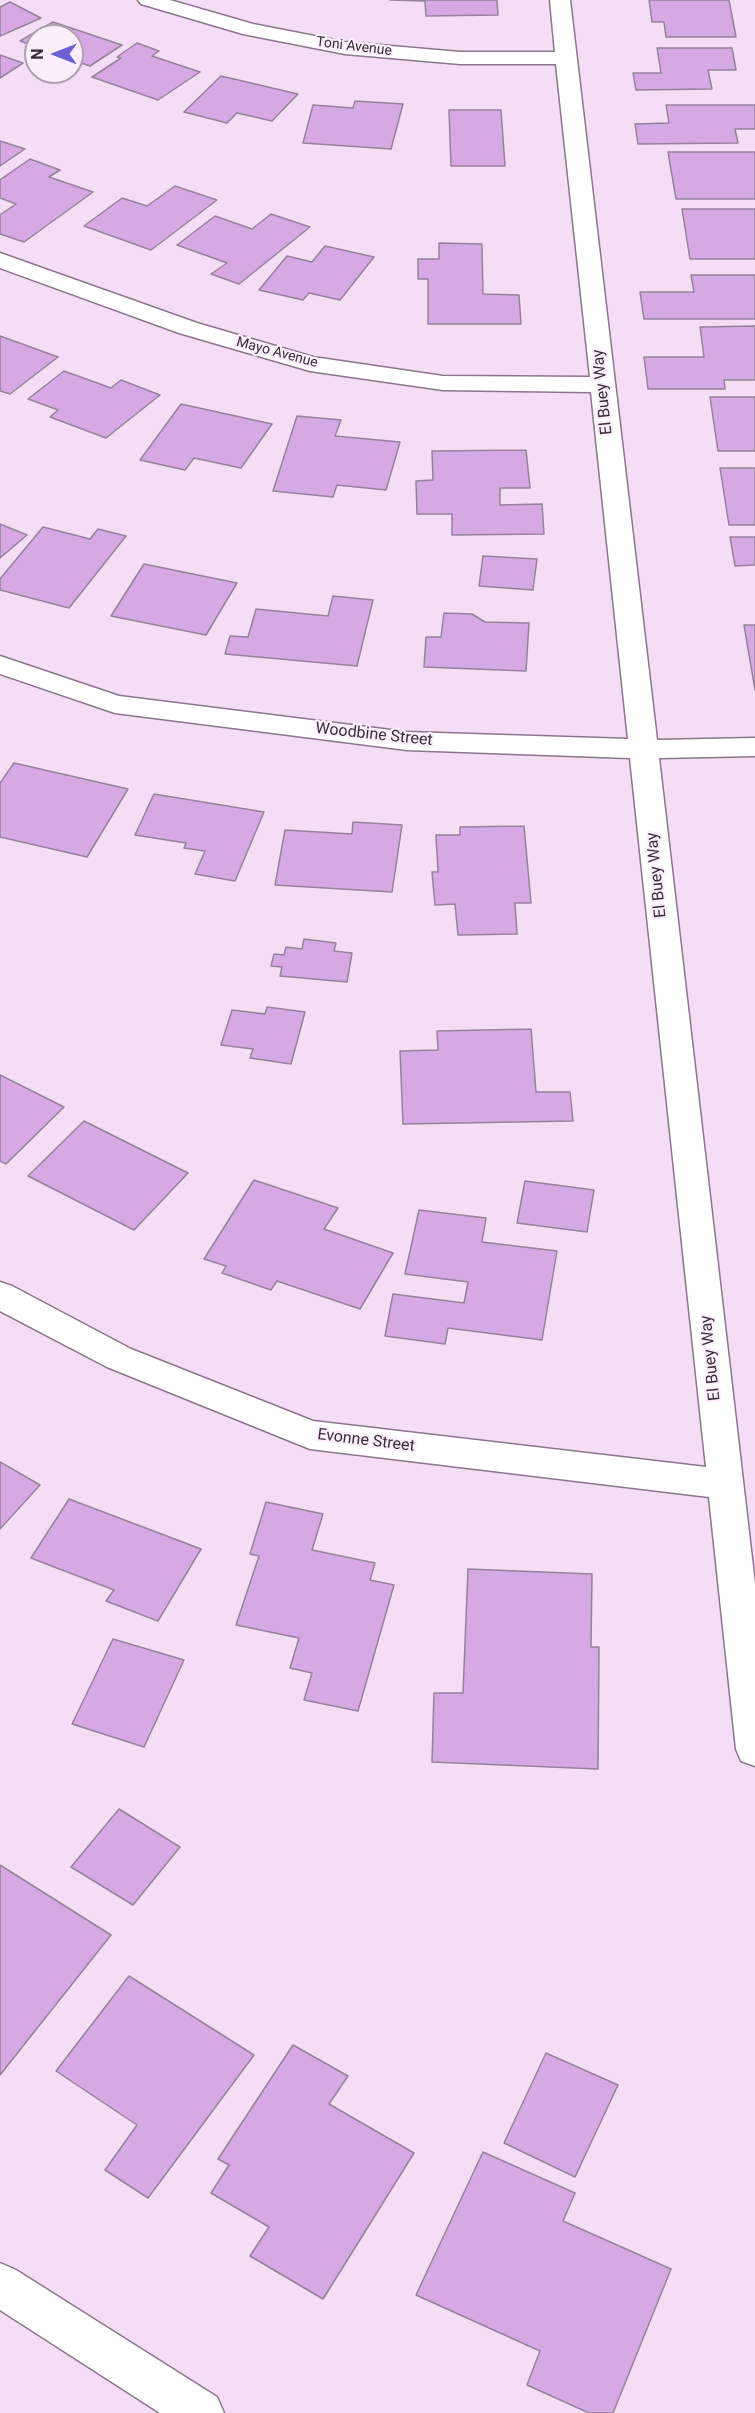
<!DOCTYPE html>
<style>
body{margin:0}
#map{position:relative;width:755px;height:2413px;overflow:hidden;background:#f5ddf5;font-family:Roboto,sans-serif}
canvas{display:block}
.north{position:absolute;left:24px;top:24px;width:60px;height:60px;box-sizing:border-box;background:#fceefc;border:2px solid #ada1ae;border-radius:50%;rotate:270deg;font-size:16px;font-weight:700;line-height:24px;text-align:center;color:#372e38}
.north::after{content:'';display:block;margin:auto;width:21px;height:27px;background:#6c5ed8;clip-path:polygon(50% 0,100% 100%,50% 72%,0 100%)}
</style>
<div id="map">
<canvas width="755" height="2413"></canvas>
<div class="north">N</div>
</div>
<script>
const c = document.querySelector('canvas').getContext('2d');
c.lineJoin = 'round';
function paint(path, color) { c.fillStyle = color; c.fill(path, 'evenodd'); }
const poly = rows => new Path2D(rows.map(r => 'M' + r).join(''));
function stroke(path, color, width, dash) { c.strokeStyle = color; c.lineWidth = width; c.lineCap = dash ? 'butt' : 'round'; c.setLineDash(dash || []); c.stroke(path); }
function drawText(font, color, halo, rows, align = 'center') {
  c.font = font + ' Roboto,sans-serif'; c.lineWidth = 4.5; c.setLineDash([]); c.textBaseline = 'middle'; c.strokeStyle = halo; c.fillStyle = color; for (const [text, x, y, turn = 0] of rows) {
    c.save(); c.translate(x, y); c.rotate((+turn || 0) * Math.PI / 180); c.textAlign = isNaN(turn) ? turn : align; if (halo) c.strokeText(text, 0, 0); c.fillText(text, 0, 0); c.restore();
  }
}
const building = poly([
 [390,0,497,0,498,15,426,16,425,1,390,0],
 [649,0,729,0,736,37,666,37,664,22,652,22,649,0],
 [10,2,41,18,0,36,0,7,10,2],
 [53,22,122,45,90,66,72,60,72,36,36,36,36,47,20,41,53,22],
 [137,43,159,51,152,56,200,72,158,100,92,77,121,58,117,57,137,43],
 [657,48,732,48,736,70,708,70,712,89,636,90,633,73,661,73,657,48],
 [0,55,23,63,0,78,0,55],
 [221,76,298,94,272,121,237,113,227,123,184,112,221,76],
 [355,101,403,104,391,149,303,143,313,105,353,108,355,101],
 [666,105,755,105,755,129,735,129,738,143,638,144,635,124,669,123,666,105],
 [449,110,501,110,505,166,451,166,449,110],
 [0,141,25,149,0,166,0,141],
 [668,152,755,152,755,199,676,199,668,152],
 [30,159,60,170,49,177,93,192,24,242,0,234,0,215,16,204,0,198,0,180,30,159],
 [175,186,217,200,151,250,84,226,122,198,147,206,175,186],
 [682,209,755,209,755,259,690,259,682,209],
 [271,214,310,227,239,284,211,274,227,263,177,245,215,216,252,229,271,214],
 [439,243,482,244,483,294,519,295,521,324,428,324,428,279,418,279,418,259,439,259,439,243],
 [325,246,374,257,340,300,309,293,303,300,259,290,287,256,312,262,325,246],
 [691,275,755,275,755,319,644,319,640,292,694,292,691,275],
 [755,326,755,380,724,380,725,389,648,389,644,357,704,357,700,327,755,326],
 [0,336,58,357,10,394,0,391,0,336],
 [64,371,111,388,121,380,160,395,106,438,50,417,58,410,28,399,64,371],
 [710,397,755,397,755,451,718,451,710,397],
 [181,404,272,424,241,468,194,458,185,470,140,460,181,404],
 [297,416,341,420,335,436,400,442,386,490,337,485,333,497,273,491,297,416],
 [526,450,530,488,500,488,500,505,542,504,544,534,452,535,452,514,417,514,416,481,433,480,432,451,526,450],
 [720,468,755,468,755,525,729,525,720,468],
 [0,524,27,535,0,558,0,524],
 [43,527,90,539,98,529,126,536,69,608,0,590,0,579,43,527],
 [730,537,755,537,755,565,735,566,730,537],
 [483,556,537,559,533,590,479,586,483,556],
 [144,564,237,583,206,635,111,616,144,564],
 [333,596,373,600,357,666,225,654,230,636,248,637,256,609,328,616,333,596],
 [444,613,472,614,485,622,529,623,526,671,424,667,426,637,441,637,444,613],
 [744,625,755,625,755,690,744,625],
 [14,763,128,789,87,857,0,837,0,783,14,763],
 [154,794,264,812,235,881,195,874,205,851,184,848,186,843,135,835,154,794],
 [353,822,402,825,392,892,275,885,285,830,352,834,353,822],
 [524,826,531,903,515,903,517,934,458,935,455,904,435,905,432,872,438,872,436,835,460,835,460,827,524,826],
 [304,939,336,943,334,951,352,953,347,982,280,976,282,967,271,966,274,954,284,955,286,947,302,949,304,939],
 [267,1007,305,1012,291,1064,250,1058,253,1049,221,1045,232,1010,265,1014,267,1007],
 [531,1029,536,1092,570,1092,573,1121,403,1124,400,1051,438,1050,437,1031,531,1029],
 [0,1075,64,1107,6,1164,0,1161,0,1075],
 [84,1121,188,1173,134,1230,28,1176,84,1121],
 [254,1180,338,1208,324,1229,393,1253,360,1309,277,1281,271,1290,222,1273,226,1266,204,1259,254,1180],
 [525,1181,594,1190,587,1232,517,1223,525,1181],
 [419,1210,486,1218,482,1242,557,1251,542,1340,448,1328,445,1344,385,1336,393,1294,464,1303,468,1282,405,1274,419,1210],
 [0,1462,40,1485,0,1529,0,1462],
 [69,1499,201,1549,158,1621,106,1601,114,1590,31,1558,69,1499],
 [266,1502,323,1514,312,1550,375,1563,370,1580,394,1585,358,1711,304,1700,312,1673,290,1668,299,1638,236,1625,259,1556,250,1554,266,1502],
 [468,1569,592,1574,591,1647,599,1647,598,1769,432,1762,434,1693,463,1693,468,1569],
 [113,1639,184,1660,144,1747,72,1724,113,1639],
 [119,1809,180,1847,133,1905,71,1867,119,1809],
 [0,1865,111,1935,0,2075,0,1865],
 [129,1976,254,2055,148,2198,105,2170,137,2125,56,2071,129,1976],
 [293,2045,348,2076,329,2104,414,2153,323,2299,250,2256,269,2227,211,2193,229,2165,218,2159,293,2045],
 [546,2053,618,2085,575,2177,504,2143,546,2053],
 [483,2152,575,2193,563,2221,671,2269,613,2413,589,2413,527,2385,540,2351,416,2295,483,2152]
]);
const minor = poly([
 [138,0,170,0,253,24,345,42,460,52,555,52,550,0,570,0,657,740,755,738,755,756,659,758,755,1584,755,1766,741,1761,736,1749,709,1497,310,1449,107,1367,0,1311,0,1282,12,1286,131,1349,313,1421,706,1467,630,758,407,750,115,713,0,674,0,656,119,696,407,732,628,739,591,392,443,390,310,371,179,333,0,268,0,253,197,323,313,357,443,376,590,377,556,64,460,64,345,54,243,34,141,4,138,0],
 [0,2263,16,2270,217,2397,224,2413,160,2413,0,2310,0,2263]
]);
const farStreetnames = [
 ["Toni Avenue",354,47,7],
 ["Mayo Avenue",277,353,15]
];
const streetNames = [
 ["El Buey Way",603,392,-96],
 ["Woodbine Street",374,735,6],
 ["El Buey Way",657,875,-96],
 ["El Buey Way",711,1358,-96],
 ["Evonne Street",366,1441,7]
];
paint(building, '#d6a9e4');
stroke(building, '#95839b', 1.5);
stroke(minor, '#8b768c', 3);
paint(minor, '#fff');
drawText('14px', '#372e38', '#fceefc', farStreetnames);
drawText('16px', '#372e38', '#fceefc', streetNames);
</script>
